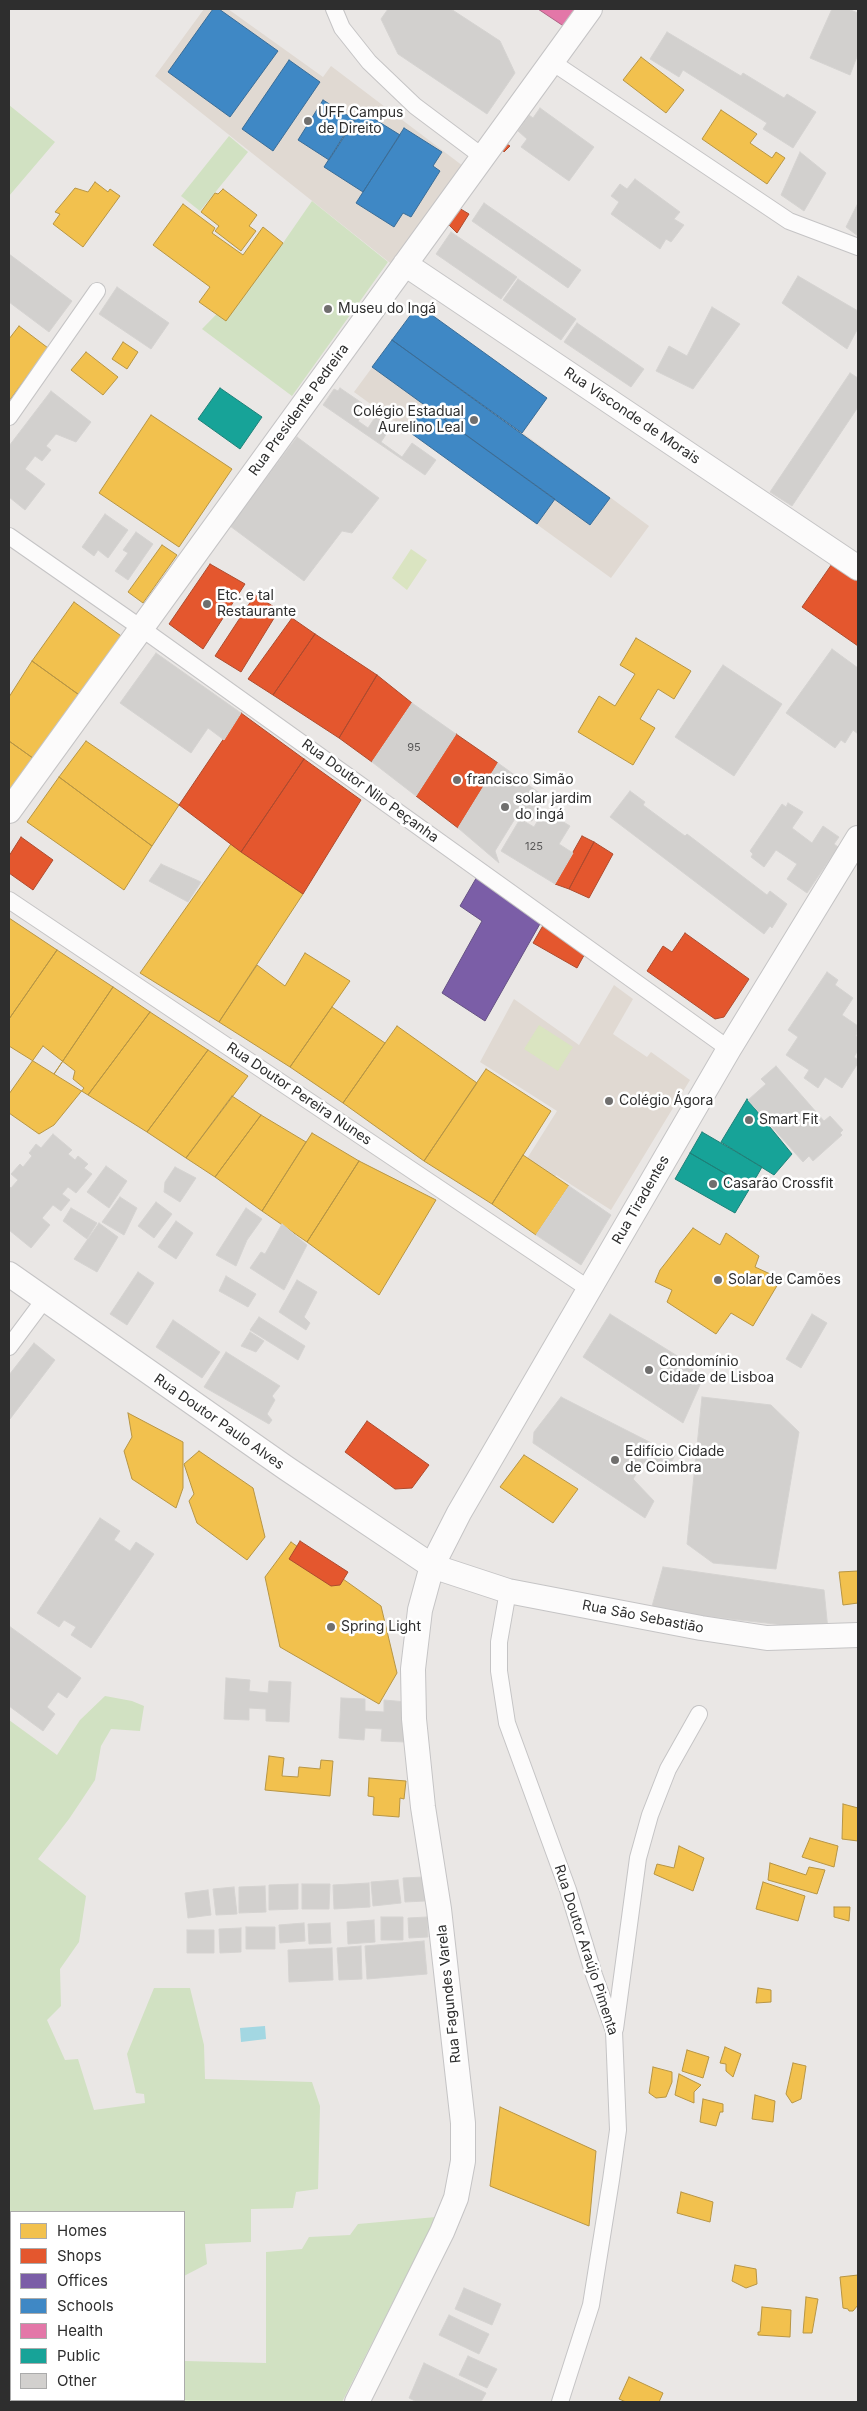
<!DOCTYPE html>
<meta charset="utf-8">
<style>
body{margin:0}
#map{position:relative;width:867px;height:2411px;overflow:hidden;background:#eae7e5;font-family:Inter,sans-serif}
canvas{display:block}
.frame{position:absolute;inset:0;border:10px solid #2e2e2e;pointer-events:none}
.legend{position:absolute;left:10px;top:2211px;width:175px;height:190px;box-sizing:border-box;background:#fff;border:1px solid #ababab;margin:0;padding:6px 9px;list-style:none;font-size:15px;color:#2e2e2e}
.legend li{display:flex;align-items:center;gap:10px;height:25px}
.legend b{width:25px;border:1px solid #ababab}
</style>
<div id="map">
<canvas width="867" height="2411"></canvas>
<div class="frame"></div>
<ul class="legend">
<li><b style="height:14px;background:#f2c14e"></b>Homes</li>
<li><b style="height:14px;background:#e4572e"></b>Shops</li>
<li><b style="height:14px;background:#7b5ea7"></b>Offices</li>
<li><b style="height:14px;background:#3f88c5"></b>Schools</li>
<li><b style="height:14px;background:#e377a8"></b>Health</li>
<li><b style="height:14px;background:#17a398"></b>Public</li>
<li><b style="height:14px;background:#d2d0ce"></b>Other</li>
</ul>
</div>
<script>
const c = document.querySelector('canvas').getContext('2d');
c.lineJoin = 'round';
function paint(path, color) { c.fillStyle = color; c.fill(path, 'evenodd'); }
const poly = rows => new Path2D(rows.map(r => 'M' + r).join(''));
function stroke(path, color, width, dash) { c.strokeStyle = color; c.lineWidth = width; c.lineCap = dash ? 'butt' : 'round'; c.setLineDash(dash || []); c.stroke(path); }
function drawText(font, color, halo, rows, align = 'center') {
  c.font = font + ' Inter,sans-serif'; c.lineWidth = 5; c.setLineDash([]); c.textBaseline = 'middle'; c.strokeStyle = halo; c.fillStyle = color; for (const [text, x, y, turn = 0] of rows) {
    c.save(); c.translate(x, y); c.rotate((+turn || 0) * Math.PI / 180); c.textAlign = isNaN(turn) ? turn : align; if (halo) c.strokeText(text, 0, 0); c.fillText(text, 0, 0); c.restore();
  }
}
const education = poly([
 [204,9,228,9,323,77,331,66,463,166,394,266,155,76],
 [418,305,547,398,523,433,649,526,611,578,354,392],
 [614,985,633,999,613,1034,647,1057,651,1052,690,1080,611,1210,556,1175,548,1186,521,1168,557,1111,480,1062,514,999,579,1045]
]);
const green = poly([
 [9,105,55,142,9,196],
 [229,136,248,152,200,211,181,196],
 [312,201,388,262,292,396,202,329,249,281,283,243],
 [105,1696,132,1701,144,1706,140,1731,111,1729,101,1746,95,1780,69,1819,38,1859,86,1896,79,1942,60,1969,61,2006,47,2020,65,2060,78,2059,94,2110,145,2103,144,2094,136,2093,127,2054,154,1988,190,1988,204,2045,205,2079,312,2082,320,2106,318,2189,296,2192,293,2208,251,2209,251,2242,205,2244,207,2264,184,2276,184,2212,11,2212,11,2354,9,2354,9,1720,57,1755,80,1720],
 [436,2217,342,2402,173,2402,168,2400,184,2400,184,2328,185,2361,266,2363,266,2252,302,2249,309,2237,350,2235,358,2224]
]);
const pitch = poly([
 [411,549,427,560,407,590,392,578],
 [539,1025,573,1047,558,1071,524,1049]
]);
const water = poly([
 [265,2026,266,2039,241,2042,240,2028]
]);
const homes = poly([
 [641,57,684,90,666,113,623,80,641,57],
 [721,110,757,134,750,143,772,158,776,152,785,158,767,184,702,139,721,110],
 [95,182,108,192,110,189,120,196,83,247,53,224,60,214,55,212,75,188,88,192,95,182],
 [223,189,257,215,249,226,256,231,241,251,215,231,219,226,201,212,215,193,218,194,223,189],
 [183,204,215,228,212,233,243,255,263,227,283,243,226,321,199,302,210,287,153,245,183,204],
 [19,326,48,348,9,401,9,339,19,326],
 [123,342,138,352,127,369,112,359,123,342],
 [86,352,118,377,103,395,71,370,86,352],
 [151,415,232,469,179,547,99,493,151,415],
 [162,545,177,555,143,603,128,592,162,545],
 [74,602,124,638,82,697,32,661,74,602],
 [636,638,691,671,674,699,658,689,640,719,655,728,633,765,578,732,599,696,615,706,635,674,620,665,636,638],
 [32,661,82,697,37,761,9,741,9,697,32,661],
 [9,741,37,761,9,798,9,741],
 [86,741,179,805,152,846,59,777,86,741],
 [59,777,152,846,124,890,27,822,59,777],
 [231,844,303,894,219,1022,140,973,231,844],
 [9,918,57,950,9,1019,9,918],
 [57,950,113,987,54,1074,9,1046,9,1019,57,950],
 [305,953,350,981,290,1067,219,1022,257,965,285,986,305,953],
 [113,987,150,1012,88,1095,54,1074,113,987],
 [332,1007,385,1043,343,1103,290,1067,332,1007],
 [150,1012,208,1050,147,1132,88,1095,150,1012],
 [397,1026,477,1083,424,1161,343,1103,397,1026],
 [43,1046,75,1071,73,1079,84,1088,54,1125,39,1134,9,1113,9,1094,43,1046],
 [208,1050,248,1076,186,1158,147,1132,208,1050],
 [486,1069,551,1111,492,1204,424,1161,486,1069],
 [232,1096,261,1115,215,1177,186,1158,232,1096],
 [261,1115,306,1142,262,1211,215,1177,261,1115],
 [312,1133,359,1161,307,1242,262,1211,312,1133],
 [523,1155,569,1186,536,1235,492,1204,523,1155],
 [359,1161,436,1200,379,1295,307,1242,359,1161],
 [693,1228,720,1245,726,1233,759,1256,755,1267,781,1279,753,1326,731,1313,716,1334,667,1302,672,1290,655,1282,660,1270,693,1228],
 [128,1413,183,1442,183,1488,176,1508,132,1479,124,1451,132,1437,128,1413],
 [199,1451,253,1488,265,1537,247,1560,197,1523,189,1501,194,1494,184,1464,199,1451],
 [524,1455,578,1489,553,1523,500,1487,524,1455],
 [291,1542,381,1606,397,1673,379,1704,280,1647,265,1577,291,1542],
 [858,1571,858,1603,843,1605,839,1572,858,1571],
 [269,1756,284,1758,282,1776,298,1777,299,1767,320,1769,321,1760,333,1761,330,1796,265,1790,269,1756],
 [369,1778,406,1781,404,1799,400,1798,399,1817,373,1815,374,1797,368,1796,369,1778],
 [843,1804,858,1808,858,1841,842,1839,843,1804],
 [810,1838,838,1846,834,1867,802,1857,810,1838],
 [679,1846,704,1858,693,1891,654,1874,657,1864,674,1868,679,1846],
 [770,1863,806,1875,809,1867,825,1870,817,1894,768,1880,770,1863],
 [763,1882,805,1896,798,1921,756,1909,763,1882],
 [834,1907,850,1907,849,1921,834,1917,834,1907],
 [758,1988,771,1990,771,2002,756,2003,758,1988],
 [725,2047,741,2054,733,2077,726,2071,726,2064,720,2063,725,2047],
 [687,2050,709,2057,703,2078,682,2071,687,2050],
 [793,2063,806,2066,801,2099,792,2103,786,2094,793,2063],
 [653,2067,672,2072,672,2082,666,2097,656,2098,649,2093,653,2067],
 [679,2074,701,2085,694,2092,694,2103,675,2095,679,2074],
 [755,2095,775,2101,773,2122,752,2119,755,2095],
 [703,2099,723,2104,723,2112,720,2112,716,2126,700,2122,703,2099],
 [500,2107,596,2151,589,2226,490,2186,500,2107],
 [681,2192,713,2202,710,2222,677,2213,681,2192],
 [735,2265,756,2269,757,2284,746,2288,732,2281,735,2265],
 [858,2275,858,2305,853,2311,849,2311,848,2309,843,2308,840,2277,858,2275],
 [806,2297,818,2299,812,2333,803,2333,806,2297],
 [762,2307,791,2310,790,2337,758,2335,758,2332,760,2332,762,2307],
 [629,2377,663,2393,659,2402,626,2402,619,2399,629,2377],
 [9,2380,11,2380,11,2400,82,2400,82,2402,9,2402,9,2380]
]);
const shops = poly([
 [505,143,510,146,504,152,502,148,505,143],
 [459,208,469,214,457,233,449,225,459,208],
 [834,561,858,577,858,646,802,607,834,561],
 [210,564,245,584,203,649,169,624,210,564],
 [255,595,279,610,241,672,215,656,255,595],
 [292,618,315,634,273,695,248,679,292,618],
 [315,634,377,675,339,738,273,695,315,634],
 [377,675,412,703,372,762,339,738,377,675],
 [241,713,304,759,241,852,179,805,241,713],
 [456,734,498,763,458,828,416,796,456,734],
 [304,759,361,800,303,894,241,852,304,759],
 [582,836,594,842,569,889,555,884,582,836],
 [21,837,53,860,33,890,9,873,9,856,21,837],
 [594,842,613,854,589,898,569,889,594,842],
 [545,922,588,948,577,968,533,943,545,922],
 [685,933,749,979,724,1017,715,1019,647,971,663,946,672,952,685,933],
 [367,1421,429,1465,412,1488,395,1489,345,1452,367,1421],
 [300,1541,348,1572,340,1585,331,1586,289,1559,300,1541]
]);
const offices = poly([
 [478,875,541,922,485,1021,442,993,482,921,460,906,478,875]
]);
const schools = poly([
 [213,9,219,9,278,51,230,117,168,72,213,9],
 [289,60,320,82,273,151,242,129,289,60],
 [323,100,355,120,329,160,298,140,323,100],
 [360,110,400,135,363,192,324,167,360,110],
 [404,128,442,152,433,166,440,171,411,217,403,213,394,227,356,203,404,128],
 [418,305,547,398,522,433,392,340,418,305],
 [392,340,610,498,590,525,372,367,392,340],
 [426,406,555,499,537,524,408,431,426,406]
]);
const health = poly([
 [538,9,577,9,565,27,538,9]
]);
const public = poly([
 [220,388,262,417,240,449,198,419,220,388],
 [747,1099,792,1154,774,1175,721,1142,747,1099],
 [702,1132,762,1167,750,1188,690,1153,702,1132],
 [690,1153,750,1188,735,1213,675,1179,690,1153]
]);
const building = poly([
 [388,9,451,9,500,41,515,73,487,114,398,54,381,19,388,9],
 [832,9,848,9,858,13,858,54,850,75,810,58,832,9],
 [667,32,741,76,743,73,784,98,787,94,816,112,793,148,763,129,767,123,683,70,679,77,650,59,667,32],
 [540,108,594,147,569,181,521,147,527,139,518,131,529,115,533,118,540,108],
 [800,152,826,173,804,211,781,195,800,152],
 [635,179,680,212,674,219,684,225,671,242,666,239,660,249,611,214,619,202,611,196,620,184,627,189,635,179],
 [484,203,581,270,568,288,472,221,484,203],
 [858,203,858,236,846,227,858,203],
 [451,232,517,277,501,299,436,254,451,232],
 [9,254,72,301,49,332,9,302,9,254],
 [798,276,858,311,858,328,847,349,782,303,798,276],
 [518,279,576,319,561,340,503,300,518,279],
 [117,287,169,323,151,349,99,314,117,287],
 [712,307,740,324,693,389,656,371,669,346,687,356,712,307],
 [577,323,644,369,631,387,564,342,577,323],
 [850,373,858,378,858,407,792,506,770,492,850,373],
 [340,388,362,403,357,410,363,414,358,421,368,428,376,416,391,427,381,442,402,457,412,443,436,460,425,475,323,405,334,389,338,391,340,388],
 [51,391,91,422,76,442,56,434,46,446,51,450,42,461,35,456,25,469,45,484,25,510,9,497,9,446,51,391],
 [297,437,379,498,352,533,342,531,304,581,230,526,297,437],
 [105,514,128,530,108,558,98,550,94,556,82,547,105,514],
 [136,532,153,544,128,580,115,571,128,553,123,550,136,532],
 [832,649,858,668,858,734,853,730,845,743,841,740,835,748,786,713,832,649],
 [156,653,241,713,224,740,208,728,191,753,120,703,156,653],
 [723,665,782,704,734,776,675,737,723,665],
 [412,703,456,734,416,796,372,762,412,703],
 [498,763,545,797,532,821,516,817,495,851,499,863,458,828,498,763],
 [630,791,645,802,643,805,685,836,687,834,767,895,770,891,787,904,772,928,770,926,764,934,610,817,630,791],
 [788,803,803,812,792,828,812,843,823,826,839,837,834,844,838,847,807,893,787,879,797,864,776,850,764,867,751,857,753,854,750,851,782,804,786,807,788,803],
 [544,810,570,826,559,844,573,853,555,884,501,851,520,819,534,827,544,810],
 [161,864,201,882,188,902,149,881,161,864],
 [827,972,838,980,835,985,853,998,842,1015,858,1026,856,1036,858,1038,858,1050,854,1057,858,1060,858,1063,842,1088,825,1077,818,1088,804,1078,809,1070,786,1055,798,1037,788,1030,827,972],
 [776,1066,824,1121,830,1116,843,1130,840,1133,842,1135,813,1161,809,1156,803,1162,748,1100,766,1084,761,1079,776,1066],
 [53,1134,72,1150,68,1154,75,1160,78,1156,88,1164,84,1168,92,1174,76,1193,68,1187,62,1194,70,1200,61,1211,53,1205,42,1218,50,1225,31,1248,9,1230,9,1186,11,1188,18,1180,11,1174,20,1164,23,1167,32,1156,29,1153,36,1144,41,1148,53,1134],
 [106,1166,127,1181,109,1208,87,1192,106,1166],
 [175,1167,196,1178,180,1202,164,1192,165,1182,175,1167],
 [569,1186,611,1215,581,1265,536,1235,569,1186],
 [120,1197,137,1208,124,1235,102,1222,120,1197],
 [156,1202,172,1214,154,1238,138,1226,156,1202],
 [71,1208,97,1223,87,1239,63,1221,71,1208],
 [246,1208,262,1219,247,1240,236,1266,216,1255,246,1208],
 [176,1221,193,1233,176,1259,158,1247,176,1221],
 [99,1223,118,1237,97,1272,74,1259,99,1223],
 [282,1224,307,1245,284,1290,250,1268,261,1252,265,1254,282,1224],
 [138,1272,154,1283,127,1325,110,1314,138,1272],
 [226,1276,256,1294,248,1307,219,1291,226,1276],
 [297,1280,317,1292,304,1317,310,1323,306,1330,279,1312,297,1280],
 [610,1314,687,1362,703,1378,683,1423,583,1357,610,1314],
 [812,1314,827,1323,801,1368,786,1359,812,1314],
 [259,1317,305,1346,298,1360,250,1330,259,1317],
 [173,1320,220,1352,202,1378,156,1347,173,1320],
 [250,1332,264,1341,256,1352,241,1346,250,1332],
 [34,1343,55,1360,10,1419,9,1375,34,1343],
 [226,1352,280,1386,272,1396,275,1400,267,1414,272,1420,269,1424,204,1387,226,1352],
 [561,1397,675,1455,669,1467,644,1462,633,1479,654,1501,645,1518,533,1443,534,1432,561,1397],
 [702,1397,771,1405,799,1432,776,1569,713,1563,687,1544,702,1397],
 [100,1518,120,1531,114,1540,130,1551,136,1542,154,1554,91,1648,71,1635,76,1627,64,1620,59,1627,37,1613,100,1518],
 [663,1567,824,1590,828,1630,651,1610,663,1567],
 [9,1626,81,1678,67,1698,58,1692,47,1707,55,1714,43,1731,9,1706,9,1626],
 [226,1678,250,1680,249,1691,268,1693,269,1681,291,1682,289,1722,266,1721,266,1709,249,1708,249,1720,224,1719,226,1678],
 [341,1698,365,1699,365,1711,384,1712,384,1700,407,1702,405,1742,381,1741,382,1729,365,1728,364,1740,339,1738,341,1698],
 [424,1877,425,1901,405,1902,403,1878,424,1877],
 [398,1880,401,1903,373,1906,371,1882,398,1880],
 [369,1883,370,1907,334,1909,333,1885,369,1883],
 [298,1884,298,1909,269,1910,269,1885,298,1884],
 [302,1884,330,1884,329,1909,302,1909,302,1884],
 [265,1886,266,1912,239,1913,239,1887,265,1886],
 [234,1887,237,1914,216,1915,213,1889,234,1887],
 [208,1890,211,1915,188,1918,185,1893,208,1890],
 [381,1917,403,1917,403,1940,381,1940,381,1917],
 [427,1917,428,1937,409,1938,408,1918,427,1917],
 [374,1920,375,1942,348,1944,347,1922,374,1920],
 [304,1923,305,1941,280,1943,279,1925,304,1923],
 [330,1923,331,1943,309,1944,308,1924,330,1923],
 [246,1927,275,1927,275,1949,246,1949,246,1927],
 [241,1928,241,1952,220,1953,219,1929,241,1928],
 [187,1930,214,1930,214,1953,187,1953,187,1930],
 [424,1941,427,1974,367,1979,365,1946,424,1941],
 [361,1946,362,1979,339,1980,337,1948,361,1946],
 [332,1948,333,1980,289,1982,288,1950,332,1948],
 [464,2288,501,2304,492,2325,455,2309,464,2288],
 [449,2315,489,2334,479,2354,439,2335,449,2315],
 [468,2356,497,2369,487,2388,459,2375,468,2356],
 [424,2363,486,2393,481,2402,417,2402,409,2398,424,2363]
]);
const street = poly([
 [334,9,342,28,369,62,415,106,483,157],
 [552,62,789,221,858,247],
 [9,417,97,291],
 [9,536,141,628,729,1049],
 [9,900,589,1289],
 [9,1347,44,1300],
 [508,1591,499,1642,499,1671,507,1723,568,1890,594,1975,614,2031,618,2130,611,2180,591,2305,560,2402],
 [615,2029,638,1858,650,1815,668,1769,699,1714]
]);
const secondary = poly([
 [405,264,858,568],
 [9,811,590,9],
 [9,1274,286,1468,432,1566,508,1591,701,1628,767,1638,858,1635],
 [357,2402,442,2232,456,2198,463,2161,463,2123,439,1909,423,1807,414,1719,413,1669,420,1610,432,1566,459,1513,729,1049,858,838]
]);
const markers = [
 [308,121,5,"#706f6e"],
 [328,309,5,"#706f6e"],
 [474,420,5,"#706f6e"],
 [207,604,5,"#706f6e"],
 [457,780,5,"#706f6e"],
 [505,807,5,"#706f6e"],
 [609,1101,5,"#706f6e"],
 [749,1120,5,"#706f6e"],
 [713,1184,5,"#706f6e"],
 [718,1280,5,"#706f6e"],
 [649,1370,5,"#706f6e"],
 [615,1460,5,"#706f6e"],
 [331,1627,5,"#706f6e"]
];
const numberNames = [
 ["95",414,748],
 ["125",534,847]
];
const poiNames = [
 ["UFF Campus",318,113],
 ["de Direito",318,129],
 ["Museu do Ingá",338,309],
 ["Colégio Estadual",464,412,"right"],
 ["Aurelino Leal",464,428,"right"],
 ["Etc. e tal",217,596],
 ["Restaurante",217,612],
 ["francisco Simão",467,780],
 ["solar jardim",515,799],
 ["do ingá",515,815],
 ["Colégio Ágora",619,1101],
 ["Smart Fit",759,1120],
 ["Casarão Crossfit",723,1184],
 ["Solar de Camões",728,1280],
 ["Condomínio",659,1362],
 ["Cidade de Lisboa",659,1378],
 ["Edifício Cidade",625,1452],
 ["de Coimbra",625,1468],
 ["Spring Light",341,1627]
];
const streetNames = [
 ["Rua Presidente Pedreira",299,410,-54],
 ["Rua Visconde de Morais",632,416,34],
 ["Rua Doutor Nilo Peçanha",370,791,36],
 ["Rua Doutor Pereira Nunes",299,1094,34],
 ["Rua Tiradentes",641,1200,-60],
 ["Rua Doutor Paulo Alves",219,1422,35],
 ["Rua São Sebastião",643,1617,11],
 ["Rua Doutor Araújo Pimenta",586,1950,72],
 ["Rua Fagundes Varela",449,1994,-96]
];
paint(education, '#e0d9d2');
paint(green, '#d1e1c2');
paint(pitch, '#dae4c1');
paint(water, '#a3d7e2');
paint(homes, '#f2c14e');
stroke(homes, '#b79544', 1);
paint(shops, '#e4572e');
stroke(shops, '#ad4b2e', 1);
paint(offices, '#7b5ea7');
stroke(offices, '#645083', 1);
paint(schools, '#3f88c5');
stroke(schools, '#3a6d98', 1);
paint(health, '#e377a8');
stroke(health, '#ad6183', 1);
paint(public, '#17a398');
stroke(public, '#1e8078', 1);
paint(building, '#d2d0ce');
stroke(building, '#d5d3d1', 1);
stroke(street, '#c5c4c5', 18);
stroke(secondary, '#c5c4c5', 26);
stroke(street, '#fcfbfb', 16);
stroke(secondary, '#fcfbfb', 24);
for (const [x, y, r, color] of markers) { const dot = new Path2D(); dot.arc(x, y, r, 0, 2 * Math.PI); c.fillStyle = color; c.fill(dot); stroke(dot, '#fff', 2); }
drawText('11px', '#585757', null, numberNames);
drawText('14px', '#2e2e2e', '#fff', poiNames, 'left');
drawText('14px', '#2e2e2e', '#fff', streetNames);
</script>
